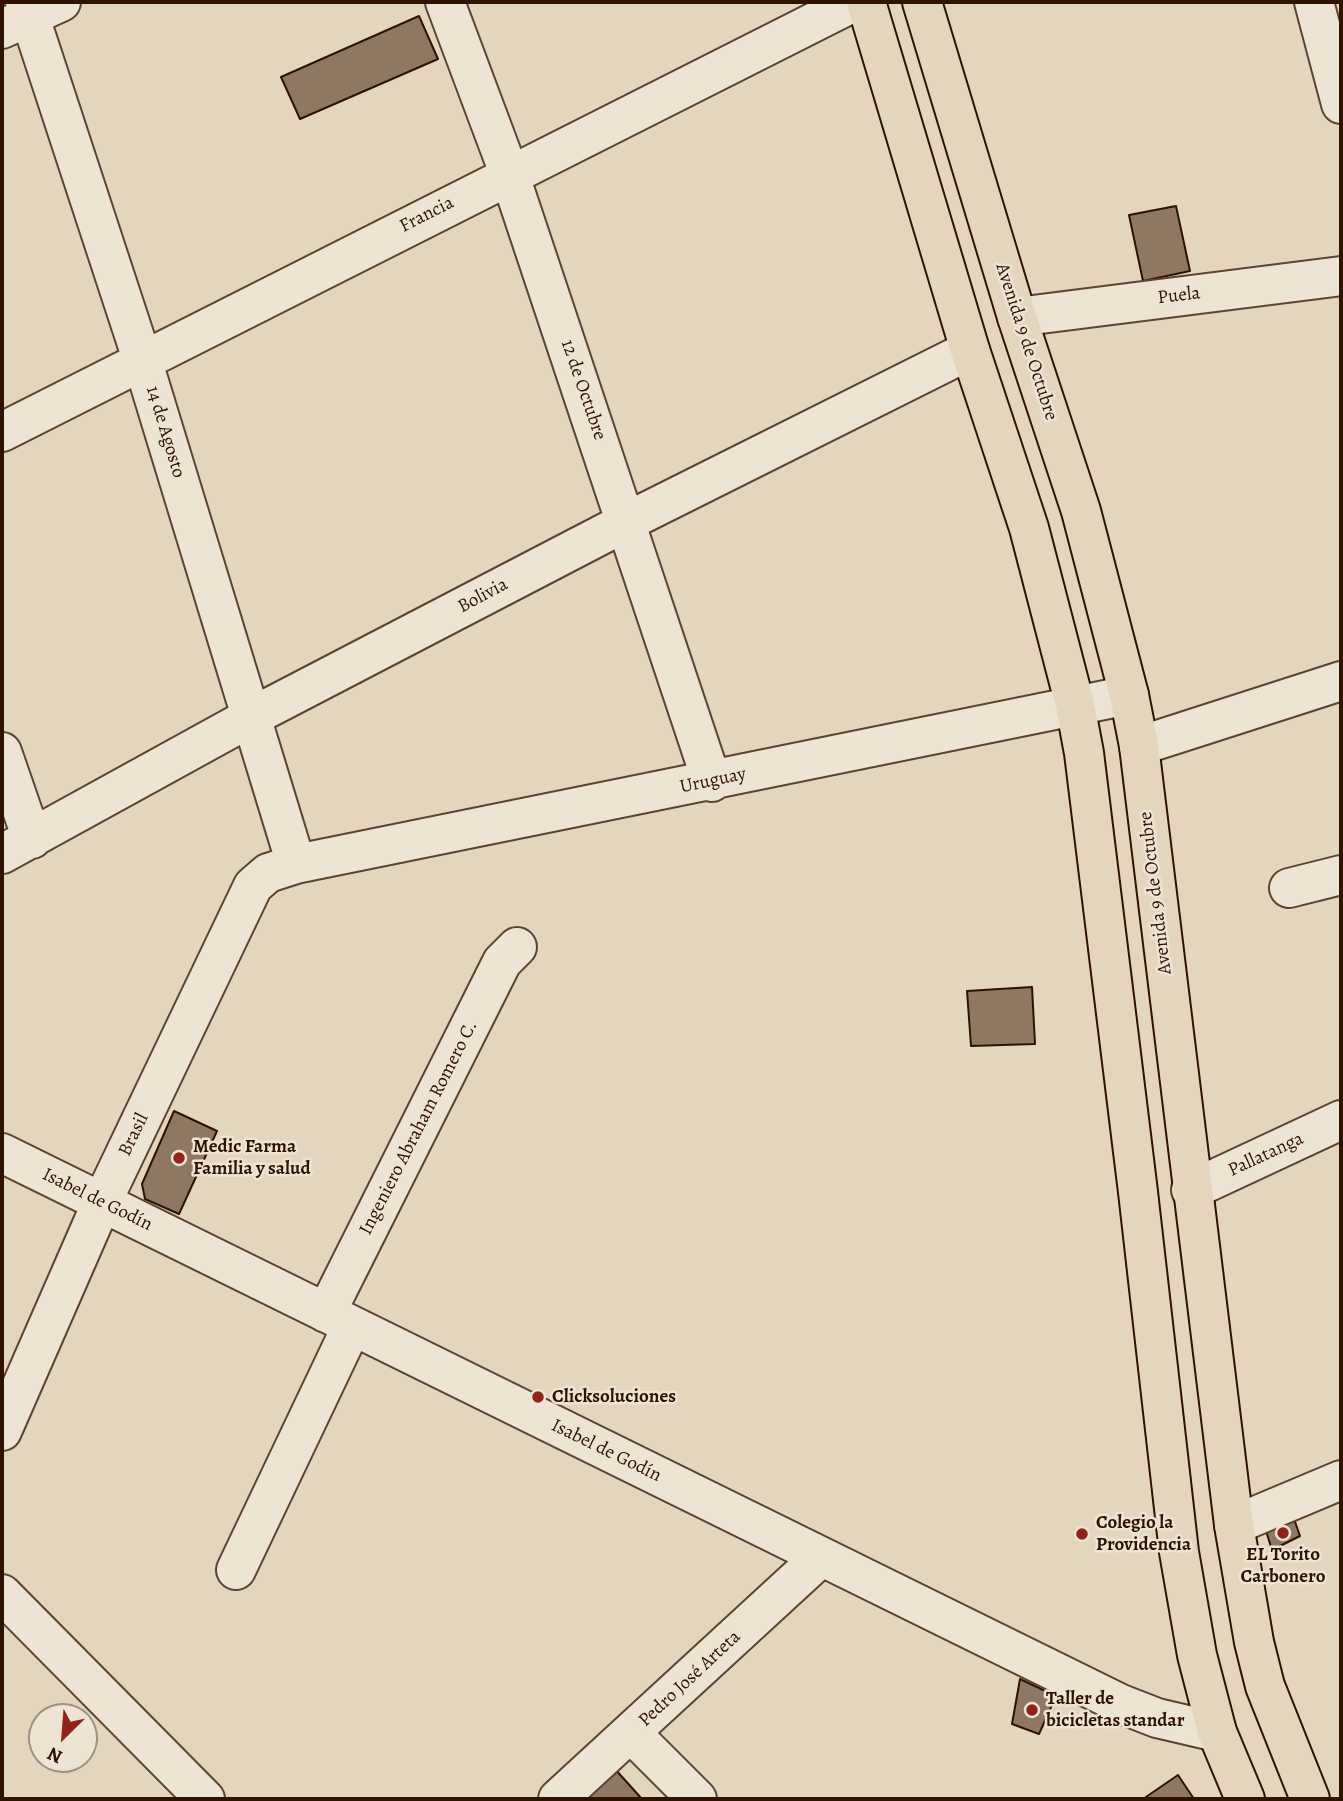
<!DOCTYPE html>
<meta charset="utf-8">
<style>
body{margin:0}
#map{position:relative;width:1343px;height:1801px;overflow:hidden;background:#e4d6bd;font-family:Alegreya,serif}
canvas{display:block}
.frame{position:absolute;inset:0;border:4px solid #301201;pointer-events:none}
.north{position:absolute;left:28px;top:1703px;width:70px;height:70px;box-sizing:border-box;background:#ede4d4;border:2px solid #a19080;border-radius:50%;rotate:205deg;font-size:19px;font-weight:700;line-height:28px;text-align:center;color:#301201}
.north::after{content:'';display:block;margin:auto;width:24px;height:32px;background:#8f2418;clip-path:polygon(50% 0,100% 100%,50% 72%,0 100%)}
</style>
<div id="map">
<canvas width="1343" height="1801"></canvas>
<div class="frame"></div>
<div class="north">N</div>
</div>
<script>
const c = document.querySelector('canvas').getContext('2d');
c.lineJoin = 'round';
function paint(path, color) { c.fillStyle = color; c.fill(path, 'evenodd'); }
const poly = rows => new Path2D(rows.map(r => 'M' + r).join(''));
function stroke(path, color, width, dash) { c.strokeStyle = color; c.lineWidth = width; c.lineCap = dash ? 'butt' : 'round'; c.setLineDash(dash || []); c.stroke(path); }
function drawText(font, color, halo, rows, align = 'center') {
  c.font = font + ' Alegreya,serif'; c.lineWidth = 5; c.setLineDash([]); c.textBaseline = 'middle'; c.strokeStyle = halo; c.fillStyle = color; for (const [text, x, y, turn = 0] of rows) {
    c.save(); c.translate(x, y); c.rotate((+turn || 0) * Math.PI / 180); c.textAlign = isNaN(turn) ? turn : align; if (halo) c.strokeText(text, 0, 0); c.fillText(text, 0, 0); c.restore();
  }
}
const building = poly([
 [419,16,438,59,300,119,281,77,419,16],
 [1176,206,1190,271,1143,281,1129,215,1176,206],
 [1032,987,1035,1044,971,1046,967,991,1032,987],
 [174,1111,217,1131,179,1214,145,1199,142,1184,174,1111],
 [1293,1516,1300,1536,1272,1550,1266,1531,1293,1516],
 [1020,1679,1056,1696,1039,1734,1012,1724,1020,1679],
 [614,1768,642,1799,578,1799,614,1768],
 [1178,1775,1194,1799,1143,1799,1178,1775]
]);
const minor = poly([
 [25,2,142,359,296,864],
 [445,2,509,173,712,782],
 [1314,2,1341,104],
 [2,29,61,2],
 [1017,317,1341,276],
 [2,432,854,2],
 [1139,746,1341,681],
 [2,752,32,839],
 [2,854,253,716,628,521,970,350],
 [1289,888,1341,875],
 [2,1153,1121,1704,1157,1718,1217,1732],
 [1191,1190,1341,1120],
 [326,1313,502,962,517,947],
 [2,1431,102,1202,253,886,268,873,296,864,1129,695],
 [1234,1525,1341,1480],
 [236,1570,352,1326],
 [2,1594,205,1799],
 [631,1733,697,1799],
 [558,1799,821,1557]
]);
const major = poly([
 [866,2,970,350,1029,528,1075,705,1084,753,1138,1192,1179,1552,1197,1655,1217,1732,1245,1799],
 [922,2,1017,317,1081,511,1129,695,1139,746,1234,1525,1254,1642,1265,1686,1310,1799]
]);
const markers = [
 [179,1158,7,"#8f2418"],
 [538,1397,7,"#8f2418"],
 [1283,1533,7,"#8f2418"],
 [1082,1534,7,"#8f2418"],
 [1032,1710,7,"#8f2418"]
];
const streetNames = [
 ["Francia",427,215,-27],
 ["Puela",1179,296,-7],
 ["Avenida 9 de Octubre",1026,342,72],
 ["12 de Octubre",583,390,71],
 ["14 de Agosto",165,432,73],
 ["Bolivia",483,596,-28],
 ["Uruguay",713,781,-12],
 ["Avenida 9 de Octubre",1156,893,-97],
 ["Ingeniero Abraham Romero C.",419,1128,-63],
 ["Brasil",134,1135,-64],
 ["Pallatanga",1266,1155,-25],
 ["Isabel de Godín",97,1200,26],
 ["Isabel de Godín",606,1451,26],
 ["Pedro José Arteta",690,1679,-43]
];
const poiNames = [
 ["Medic Farma",193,1147],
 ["Familia y salud",193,1169],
 ["Clicksoluciones",552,1397],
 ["Colegio la",1096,1523],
 ["Providencia",1096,1545],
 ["EL Torito",1283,1555,"center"],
 ["Carbonero",1283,1577,"center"],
 ["Taller de",1046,1699],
 ["bicicletas standar",1046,1721]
];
paint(building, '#8e7863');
stroke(building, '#301201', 2);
stroke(minor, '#5d4330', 42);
stroke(major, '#301201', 42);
stroke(minor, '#ede4d4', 38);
stroke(major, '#e4d6bd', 38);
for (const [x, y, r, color] of markers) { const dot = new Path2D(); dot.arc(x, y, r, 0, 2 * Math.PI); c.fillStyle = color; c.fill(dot); stroke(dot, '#ede4d4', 2.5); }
drawText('19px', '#301201', '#ede4d4', streetNames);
drawText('bold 19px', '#301201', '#ede4d4', poiNames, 'left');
</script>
